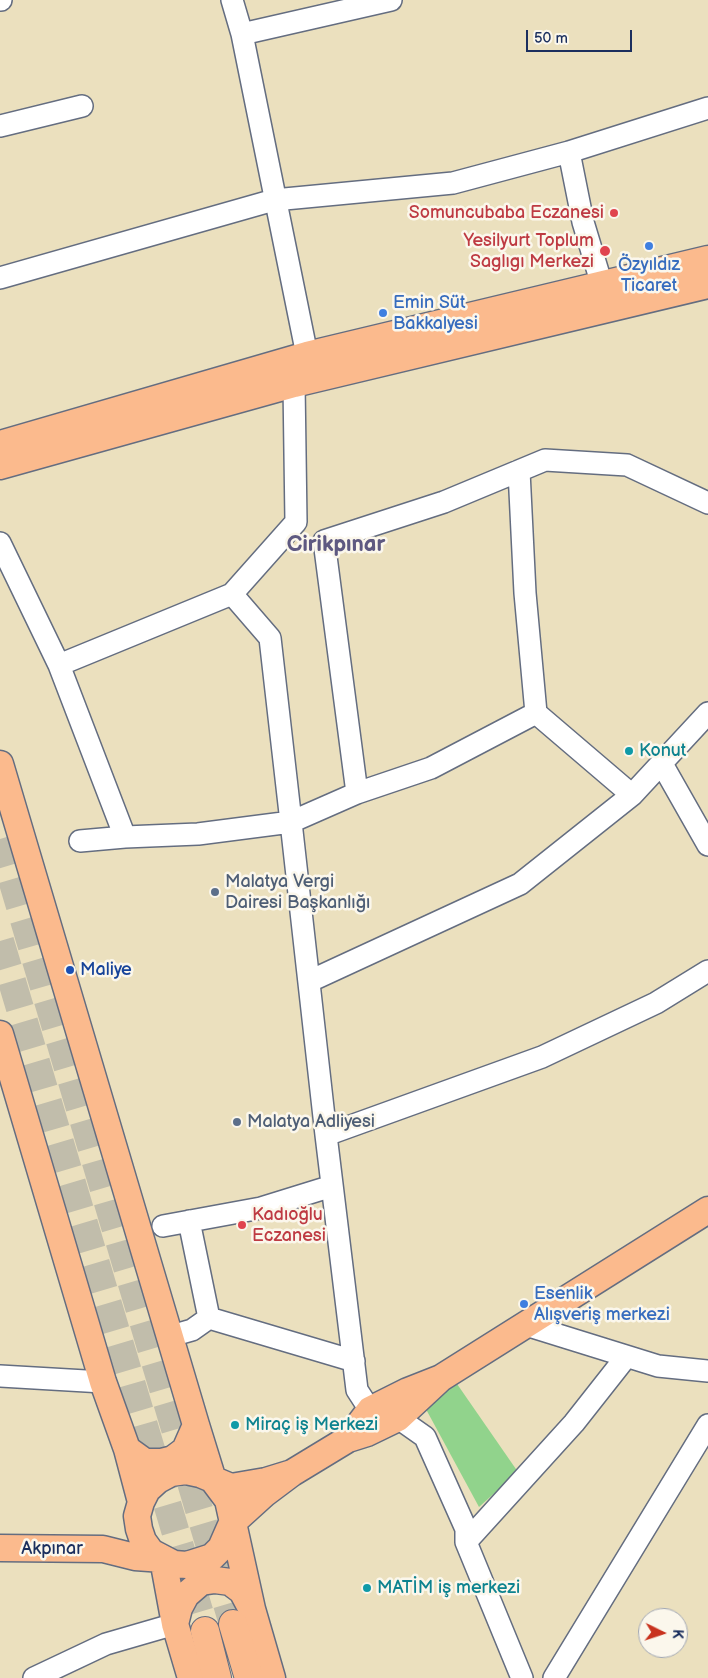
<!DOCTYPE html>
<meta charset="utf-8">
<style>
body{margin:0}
#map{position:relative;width:708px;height:1678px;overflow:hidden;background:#ebe0be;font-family:"Balsamiq Sans",sans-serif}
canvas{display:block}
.north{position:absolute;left:638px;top:1608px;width:50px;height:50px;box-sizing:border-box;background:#fbf7ec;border:1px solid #a1a7b3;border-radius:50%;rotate:94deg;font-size:14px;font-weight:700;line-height:20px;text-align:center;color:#1b2f5e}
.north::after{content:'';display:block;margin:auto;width:18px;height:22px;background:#c8321e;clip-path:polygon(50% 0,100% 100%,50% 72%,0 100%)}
.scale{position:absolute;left:526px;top:30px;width:106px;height:22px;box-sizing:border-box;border:2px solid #1b2f5e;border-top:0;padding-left:6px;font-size:15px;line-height:18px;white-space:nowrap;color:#1b2f5e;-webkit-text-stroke:4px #fbf7ec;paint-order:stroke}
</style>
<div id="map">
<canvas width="708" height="1678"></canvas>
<div class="north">K</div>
<div class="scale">50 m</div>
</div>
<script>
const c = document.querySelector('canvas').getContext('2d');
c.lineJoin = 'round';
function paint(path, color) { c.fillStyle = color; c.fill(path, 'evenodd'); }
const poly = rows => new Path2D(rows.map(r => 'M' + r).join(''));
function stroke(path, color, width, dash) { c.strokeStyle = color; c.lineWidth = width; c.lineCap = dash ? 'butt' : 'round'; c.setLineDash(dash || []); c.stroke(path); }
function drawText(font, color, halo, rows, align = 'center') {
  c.font = font + ' "Balsamiq Sans",sans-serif'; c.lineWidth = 5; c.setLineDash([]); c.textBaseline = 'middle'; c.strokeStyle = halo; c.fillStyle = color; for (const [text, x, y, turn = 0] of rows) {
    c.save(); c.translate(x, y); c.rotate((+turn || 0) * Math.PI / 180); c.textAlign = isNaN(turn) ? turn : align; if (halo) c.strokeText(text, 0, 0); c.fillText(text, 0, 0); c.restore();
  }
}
const green = poly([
 [455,1381,518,1472,479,1507,421,1400]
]);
const highwayTunnel = poly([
 [0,839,233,1624],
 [0,941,205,1631]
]);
const minor = poly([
 [0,0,1,0],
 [242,34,391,0],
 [0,126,82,106],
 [0,278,274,200,453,183,569,152],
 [602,285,583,222,569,152,708,108],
 [519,471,525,593,536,713],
 [0,543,59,665,125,837,198,834,291,822,270,638,232,594],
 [59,665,232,594,296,522,294,384,307,355,242,34,232,0],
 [662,764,708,845],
 [357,793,431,768,536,713,632,795],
 [80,841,125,837],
 [310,981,520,884,632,795,708,713],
 [326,1135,291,822,357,793,324,541,444,502,545,460,627,465,708,503],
 [189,1221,209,1318],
 [163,1226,261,1208,332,1186],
 [526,1325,658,1366,708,1371],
 [171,1336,192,1330,209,1318,354,1361],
 [0,1376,103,1382],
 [466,1542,574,1423,626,1357],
 [34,1678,106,1644,175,1624],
 [522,1678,466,1542,466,1529,425,1437,398,1418,370,1410,357,1390,326,1135,542,1057,656,1003,708,971],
 [554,1678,708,1425]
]);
const major = poly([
 [0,444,307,355,708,259],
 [0,466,294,384,708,285],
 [0,764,196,1425,213,1480,228,1500,252,1609,272,1678],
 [0,1034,103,1382,127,1449,141,1502],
 [348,1439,370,1410,408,1391,441,1378,708,1210],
 [127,1449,145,1462,161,1462,173,1459,185,1450,196,1425],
 [292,1473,266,1481,231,1487,200,1474,186,1471,171,1473,158,1480,147,1490,141,1502,137,1516,139,1529,143,1541,151,1552,174,1564,187,1565,212,1557,221,1548,232,1523,264,1494,292,1473,348,1439,367,1433,398,1418,441,1378],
 [0,1548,103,1549,135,1557,163,1559],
 [163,1559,175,1624,191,1678],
 [175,1624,179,1608,186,1595,201,1582,215,1580,230,1582,242,1591,250,1606]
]);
const highway = poly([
 [233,1624,249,1678],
 [205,1631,217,1678]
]);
const markers = [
 [614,213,5,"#e0444e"],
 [649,246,5,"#3f7fe0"],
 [605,251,6,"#e0444e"],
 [383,313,5,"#3f7fe0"],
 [629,751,5,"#0f9aa8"],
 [215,892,5,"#5c6f8a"],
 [70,970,5,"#1a4fb4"],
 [237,1122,5,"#5c6f8a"],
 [242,1225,5,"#e0444e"],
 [524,1304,5,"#3f7fe0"],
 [235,1425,5,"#0f9aa8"],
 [367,1588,5,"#0f9aa8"]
];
const healthNames = [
 ["Somuncubaba Eczanesi",604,213],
 ["Yesilyurt Toplum",594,241],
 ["Saglıgı Merkezi",594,262],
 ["Kadıoğlu",252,1215,"left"],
 ["Eczanesi",252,1236,"left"]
];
const shopNames = [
 ["Özyıldız",649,265,"center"],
 ["Ticaret",649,286,"center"],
 ["Emin Süt",393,303],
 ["Bakkalyesi",393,324],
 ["Esenlik",534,1294],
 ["Alışveriş merkezi",534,1315]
];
const cultureNames = [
 ["Konut",639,751],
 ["Miraç iş Merkezi",245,1425],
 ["MATİM iş merkezi",377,1588]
];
const serviceNames = [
 ["Malatya Vergi",225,882],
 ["Dairesi Başkanlığı",225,903],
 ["Malatya Adliyesi",247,1122]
];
const transitNames = [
 ["Maliye",80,970]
];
const streetNames = [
 ["Akpınar",52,1549]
];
const districtNames = [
 ["Cirikpınar",336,545]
];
paint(green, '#91d38c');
stroke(highwayTunnel, '#c1bdab', 28, [28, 14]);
stroke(minor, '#646d80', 24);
stroke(major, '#646d80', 29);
stroke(highway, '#646d80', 30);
stroke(minor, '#fff', 21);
stroke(major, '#fbba8d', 26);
stroke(highway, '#fbba8d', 28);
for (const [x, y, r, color] of markers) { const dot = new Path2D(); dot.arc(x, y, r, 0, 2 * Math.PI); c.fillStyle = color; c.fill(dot); stroke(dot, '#fbf7ec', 2); }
drawText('18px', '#be3a42', '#fbf7ec', healthNames, 'right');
drawText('18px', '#366cbe', '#fbf7ec', shopNames, 'left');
drawText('18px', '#0d838f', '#fbf7ec', cultureNames, 'left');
drawText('18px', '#4e5e75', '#fbf7ec', serviceNames, 'left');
drawText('18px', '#164399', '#fbf7ec', transitNames, 'left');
drawText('18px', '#1b2f5e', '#fbf7ec', streetNames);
drawText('bold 22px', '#5e5981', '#fbf7ec', districtNames);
</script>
